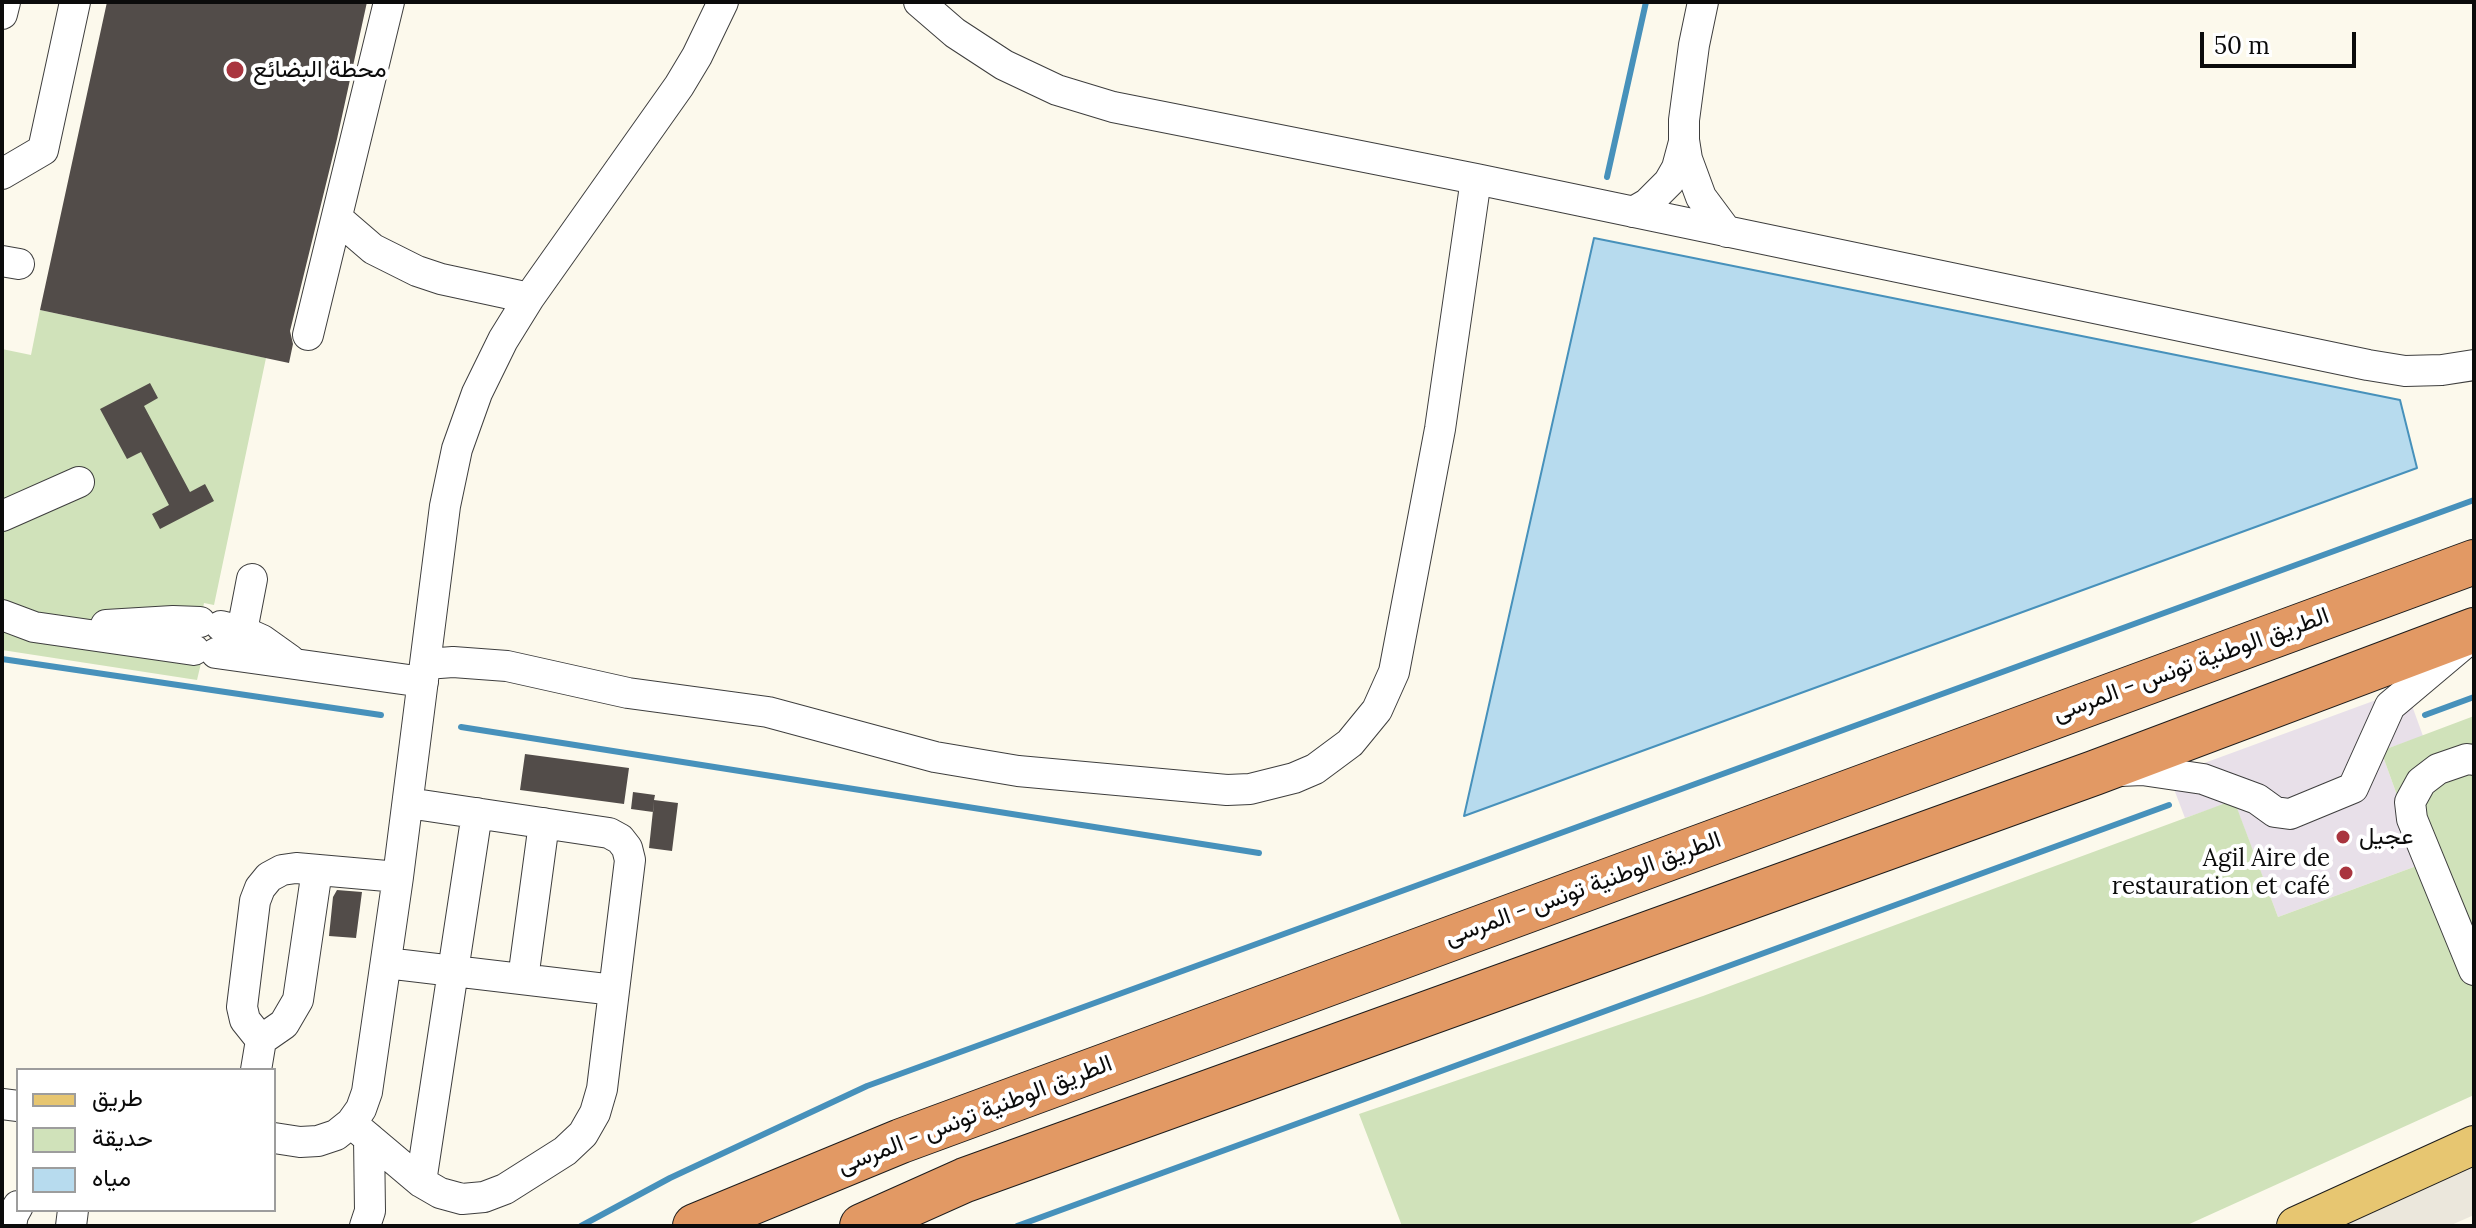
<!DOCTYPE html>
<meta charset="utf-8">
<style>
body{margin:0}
#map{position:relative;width:2476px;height:1228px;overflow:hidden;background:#fcf9ec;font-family:Lora,Vazirmatn,serif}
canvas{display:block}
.frame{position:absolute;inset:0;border:4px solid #0b0b0b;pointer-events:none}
.legend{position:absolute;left:16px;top:1068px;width:260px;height:144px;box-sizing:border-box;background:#fff;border:2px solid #9d9d9d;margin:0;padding:10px 14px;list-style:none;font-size:24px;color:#0b0b0b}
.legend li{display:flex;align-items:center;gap:16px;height:40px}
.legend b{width:40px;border:2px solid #9d9d9d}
.scale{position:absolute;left:2200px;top:32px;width:156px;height:36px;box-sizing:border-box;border:4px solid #0b0b0b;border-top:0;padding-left:10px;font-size:24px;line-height:28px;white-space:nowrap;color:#0b0b0b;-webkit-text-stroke:6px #fff;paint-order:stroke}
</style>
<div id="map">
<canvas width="2476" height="1228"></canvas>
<div class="frame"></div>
<ul class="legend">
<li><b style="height:10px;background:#e7c671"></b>طريق</li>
<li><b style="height:22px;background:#d0e2ba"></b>حديقة</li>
<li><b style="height:22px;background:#b7dbee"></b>مياه</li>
</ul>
<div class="scale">50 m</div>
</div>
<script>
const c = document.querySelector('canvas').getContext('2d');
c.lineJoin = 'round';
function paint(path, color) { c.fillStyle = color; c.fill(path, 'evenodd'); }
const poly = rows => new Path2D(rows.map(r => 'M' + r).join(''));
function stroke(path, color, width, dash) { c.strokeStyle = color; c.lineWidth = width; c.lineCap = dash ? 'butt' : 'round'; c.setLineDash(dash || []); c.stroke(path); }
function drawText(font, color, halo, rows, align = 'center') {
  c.font = font + ' Lora,Vazirmatn,serif'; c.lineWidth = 8; c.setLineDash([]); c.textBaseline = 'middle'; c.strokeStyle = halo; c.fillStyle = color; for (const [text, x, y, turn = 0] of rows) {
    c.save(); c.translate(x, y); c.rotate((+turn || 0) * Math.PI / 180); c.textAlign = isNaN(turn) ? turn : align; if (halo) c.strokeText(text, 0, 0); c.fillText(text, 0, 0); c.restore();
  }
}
const industrial = poly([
 [2406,689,2423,736,2381,751,2422,864,2278,917,2234,801,2185,818,2169,776]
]);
const green = poly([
 [40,310,266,358,214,605,204,603,193,657,202,659,197,680,2,650,2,349,31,355],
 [2474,716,2474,1095,2185,1226,1402,1226,1359,1114,1703,996,2234,800,2278,917,2422,864,2381,751]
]);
const plaza = poly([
 [2474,1160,2474,1215,2449,1226,2328,1226]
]);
const water = poly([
 [1594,238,2400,400,2417,468,1464,816,1594,238]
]);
const stream = poly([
 [1607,177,1646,2],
 [2,659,381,715],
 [2425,715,2474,697],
 [461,727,1259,853],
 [581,1226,670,1178,867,1086,2474,500],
 [1017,1226,2169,805]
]);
const building = poly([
 [107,2,367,2,337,139,290,331,293,344,289,363,40,310],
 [150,383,158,398,144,406,190,492,205,484,214,501,160,529,152,514,169,505,141,452,127,459,100,409],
 [525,754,629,768,624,804,520,790],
 [633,792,655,795,654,800,678,803,672,851,649,848,654,801,653,812,631,809],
 [337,890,362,892,356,938,329,936,333,897]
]);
const minor = poly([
 [919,2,955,33,1004,65,1057,90,1113,107,1476,179,2368,365,2405,371,2442,370,2474,365],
 [1703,2,1694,45,1684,120,1684,140,1687,159,1701,197,1727,232],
 [2,14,5,2],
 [2,174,43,150,75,2],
 [1633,212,1647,204,1669,182,1677,168,1684,142],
 [337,218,373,249,417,271,441,279,529,298],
 [2,261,19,264],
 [308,335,389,2],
 [2,516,79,482],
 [2,615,34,627,194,650],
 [106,625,173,621,200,622],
 [221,626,242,631,262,640,290,660],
 [242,631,252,579],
 [216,653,423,682],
 [426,664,453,662,507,666,628,693,768,712,935,757,1018,771,1227,790,1250,789,1294,778,1315,769,1350,743,1377,710,1394,672,1440,429,1476,179],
 [2474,760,2467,759,2438,769,2421,782,2410,802,2412,819,2474,970],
 [2120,771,2142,770,2203,779,2257,799,2275,812,2290,814,2353,788,2390,706,2466,642],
 [386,963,614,990],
 [523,979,544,823],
 [261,1040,245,1020,242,1007,255,901,260,888,269,877,282,870,296,868,398,877],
 [261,1040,284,1024,298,1000,317,870],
 [256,1070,261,1040],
 [2,1104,18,1106],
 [351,1123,421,1182,440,1193,462,1199,484,1197,505,1189,565,1151,583,1134,595,1113,602,1089,630,860,627,848,620,839,609,833,408,803],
 [274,1138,300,1142,318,1141,336,1135,351,1123,361,1109,367,1092,398,877,445,506,457,449,477,393,503,340,529,298,679,86,697,56,723,2],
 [421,1182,477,813],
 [11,1226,13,1215,18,1206],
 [71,1226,73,1210],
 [365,1226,370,1211,369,1138]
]);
const major = poly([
 [2296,1226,2474,1145]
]);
const highway = poly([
 [695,1226,901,1141,2474,562],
 [862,1226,965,1180,2094,773,2474,630]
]);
const markers = [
 [235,70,10,"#a9353f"],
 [2343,837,8,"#a9353f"],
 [2346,873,8,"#a9353f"]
];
const poiNames = [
 ["محطة البضائع",253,70],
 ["عجيل",2359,837],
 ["Agil Aire de",2330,859,"right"],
 ["restauration et café",2330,887,"right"]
];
const streetNames = [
 ["الطريق الوطنية تونس - المرسى",2191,665,-20],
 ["الطريق الوطنية تونس - المرسى",1583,889,-20],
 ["الطريق الوطنية تونس - المرسى",975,1115,-21]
];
paint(industrial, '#e8e0e9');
paint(green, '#d0e2ba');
paint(plaza, '#ebe7dc');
paint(water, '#b7dbee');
stroke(water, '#4791bb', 2);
stroke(stream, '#4791bb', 6);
paint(building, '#524c49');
stroke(minor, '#3e3e3e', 32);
stroke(major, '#1c1c1c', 40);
stroke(highway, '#1c1c1c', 46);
stroke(minor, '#fff', 30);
stroke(major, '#e7c671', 38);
stroke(highway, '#e29964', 44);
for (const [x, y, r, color] of markers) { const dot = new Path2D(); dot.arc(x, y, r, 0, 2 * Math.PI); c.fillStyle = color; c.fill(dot); stroke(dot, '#fff', 3); }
drawText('24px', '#0b0b0b', '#fff', poiNames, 'left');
drawText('24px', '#0b0b0b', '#fff', streetNames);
</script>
